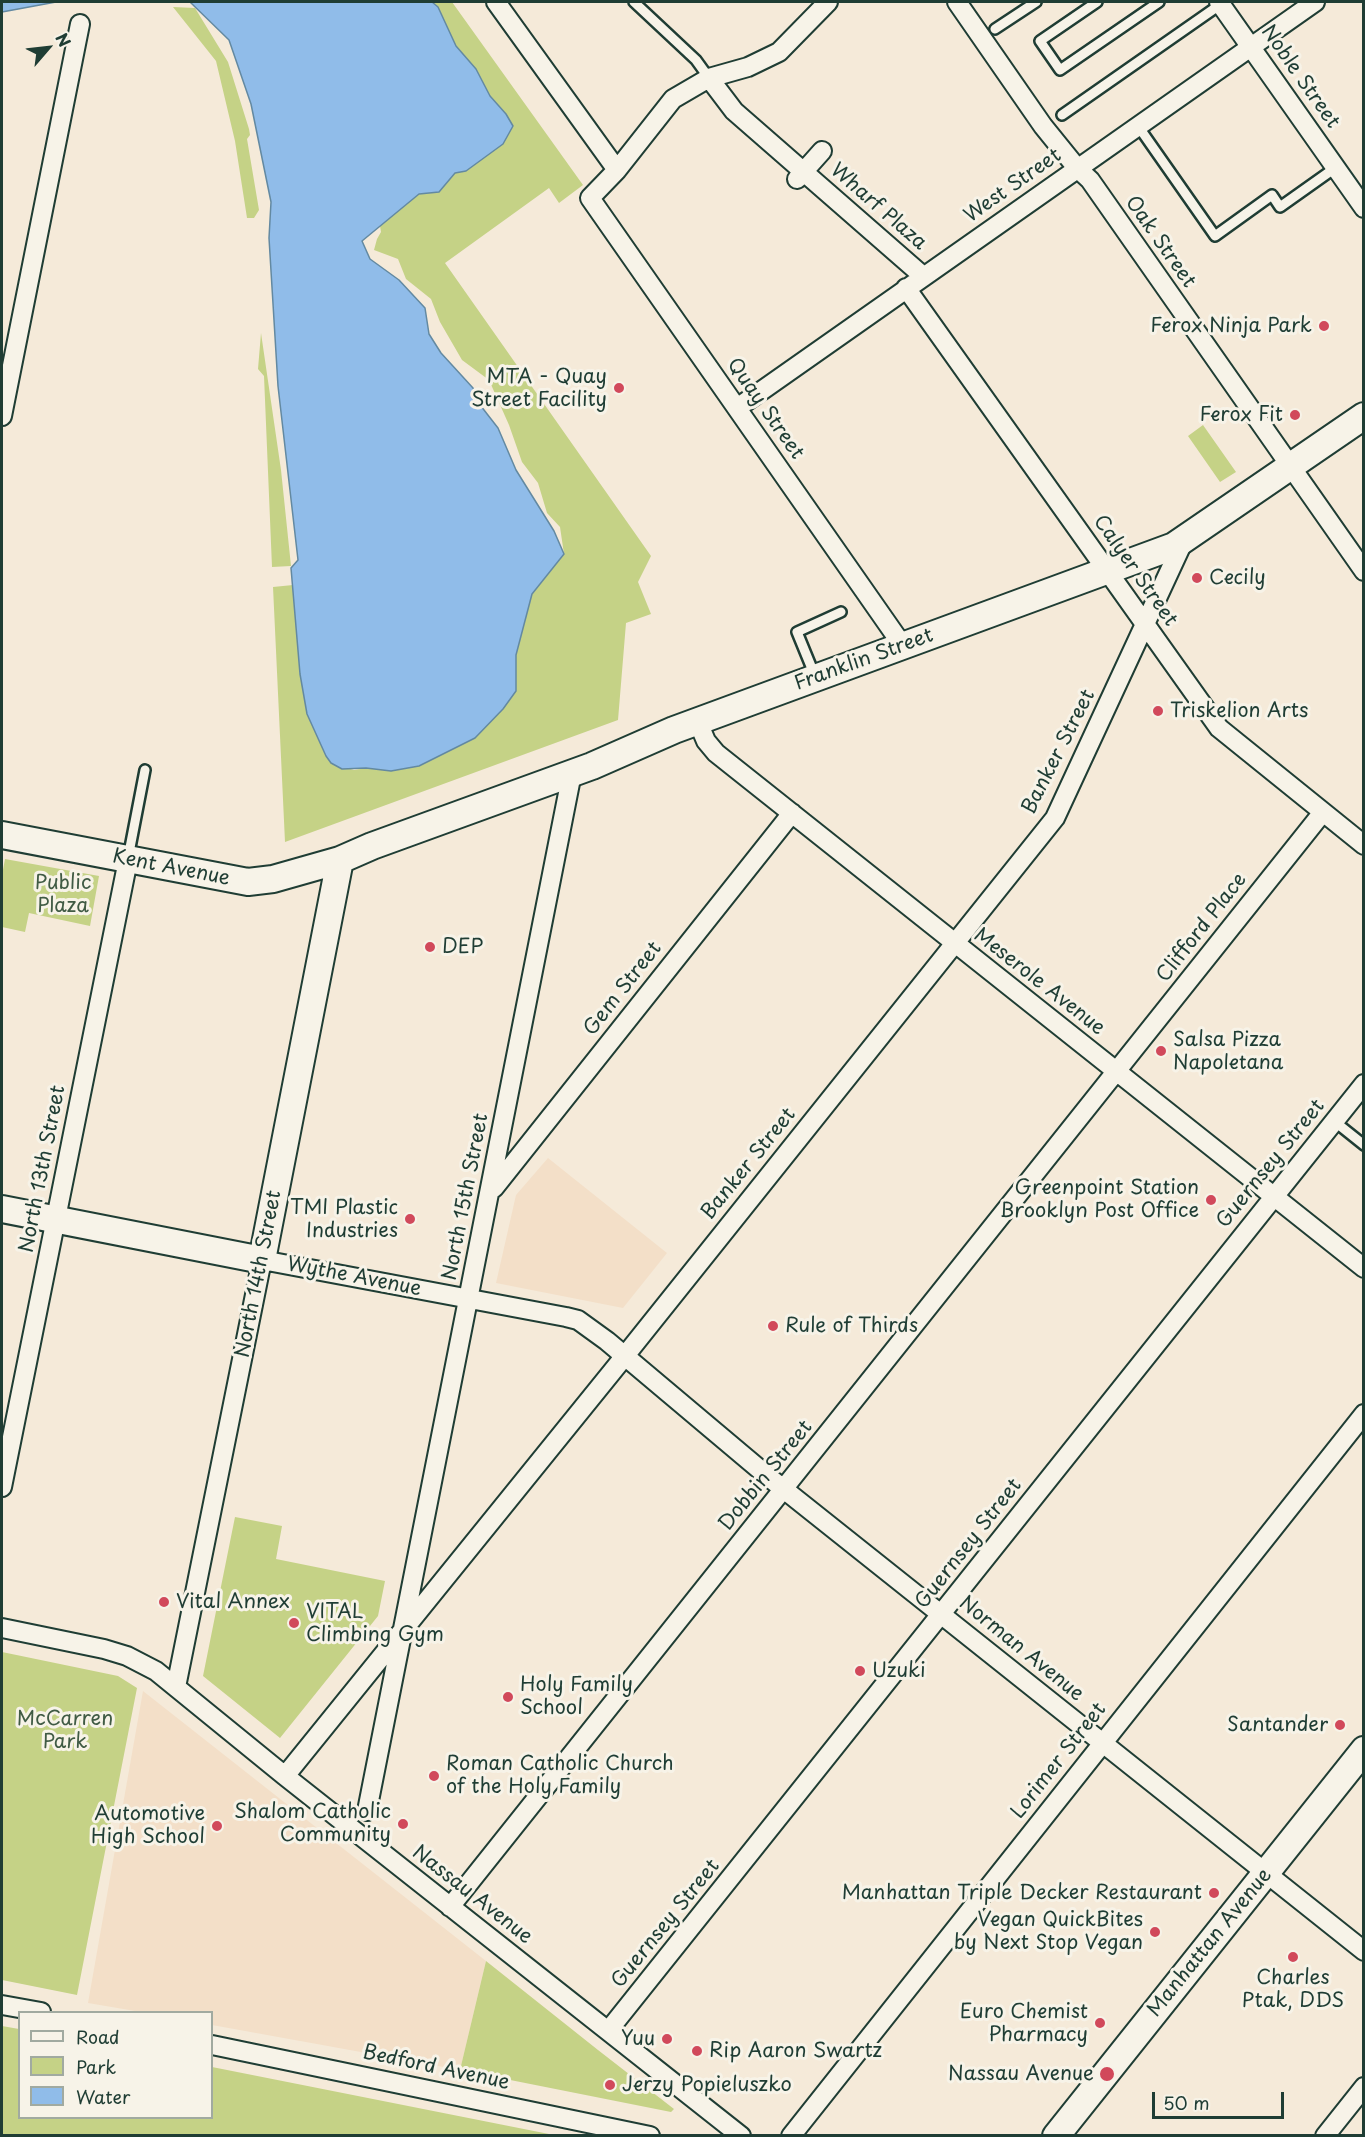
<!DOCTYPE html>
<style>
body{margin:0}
#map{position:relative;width:1365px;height:2137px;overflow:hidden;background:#f5ead9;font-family:"Playpen Sans",sans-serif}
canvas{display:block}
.frame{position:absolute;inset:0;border:3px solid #1f3d34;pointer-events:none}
.legend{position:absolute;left:18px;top:2011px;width:195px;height:108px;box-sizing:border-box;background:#f7f3e8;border:2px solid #a1aaa0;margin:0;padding:8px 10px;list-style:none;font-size:18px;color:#1f3d34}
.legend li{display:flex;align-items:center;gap:12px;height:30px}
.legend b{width:30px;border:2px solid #a1aaa0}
.north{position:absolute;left:18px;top:18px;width:60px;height:60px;-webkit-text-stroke:4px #f7f3e8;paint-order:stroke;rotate:62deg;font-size:16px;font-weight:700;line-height:24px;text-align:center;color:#1f3d34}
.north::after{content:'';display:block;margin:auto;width:21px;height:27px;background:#1f3d34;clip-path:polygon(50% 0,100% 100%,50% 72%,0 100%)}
.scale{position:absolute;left:1152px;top:2092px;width:132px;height:27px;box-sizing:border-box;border:3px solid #1f3d34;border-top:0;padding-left:8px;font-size:18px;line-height:21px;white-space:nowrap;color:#1f3d34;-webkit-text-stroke:4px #f7f3e8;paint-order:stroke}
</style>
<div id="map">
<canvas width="1365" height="2137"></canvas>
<div class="frame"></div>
<ul class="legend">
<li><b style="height:8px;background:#f7f3e8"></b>Road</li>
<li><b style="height:16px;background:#c5d286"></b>Park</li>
<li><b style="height:16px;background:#90bce9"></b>Water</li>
</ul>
<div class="north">N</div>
<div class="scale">50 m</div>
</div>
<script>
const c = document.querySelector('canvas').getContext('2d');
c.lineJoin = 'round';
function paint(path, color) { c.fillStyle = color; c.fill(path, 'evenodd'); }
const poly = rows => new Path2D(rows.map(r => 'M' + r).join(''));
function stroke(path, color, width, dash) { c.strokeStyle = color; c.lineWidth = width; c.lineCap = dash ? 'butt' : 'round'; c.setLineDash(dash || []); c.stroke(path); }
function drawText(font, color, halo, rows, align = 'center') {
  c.font = font + ' "Playpen Sans",sans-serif'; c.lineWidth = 6; c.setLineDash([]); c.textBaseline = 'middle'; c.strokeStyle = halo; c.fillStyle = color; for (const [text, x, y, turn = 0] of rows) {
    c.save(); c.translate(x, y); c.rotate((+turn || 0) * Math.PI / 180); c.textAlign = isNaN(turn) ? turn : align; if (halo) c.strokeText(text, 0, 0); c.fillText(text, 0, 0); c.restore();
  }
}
const built = poly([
 [548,1158,667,1253,623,1308,496,1283,516,1195],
 [143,1691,486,1961,460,2070,212,2025,212,2012,141,2012,88,2003]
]);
const green = poly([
 [432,2,452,2,583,185,559,203,549,188,445,263,651,556,638,582,651,614,626,623,618,720,285,842,273,587,293,585,300,674,307,714,326,756,331,763,354,770,366,768,392,771,516,691,516,655,532,594,564,554,560,527,547,513,538,483,522,462,509,425,489,380,462,360,440,322,431,299,406,279,398,259,374,250,377,239,381,232,380,226,419,194,439,192,455,173,466,171,506,114,490,96,476,69,456,46,438,7],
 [173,7,195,8,228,62,249,129,250,135,247,139,259,210,254,218,247,218,235,141,216,61],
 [261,333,281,470,291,566,272,567,264,376,258,369],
 [1203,425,1236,472,1220,482,1188,436],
 [5,859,99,876,90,926,29,913,25,932,2,927,2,875],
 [235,1517,282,1526,276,1559,385,1581,378,1616,280,1738,203,1676],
 [2,1652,118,1676,137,1688,77,1995,2,1980],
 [486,1961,598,2050,674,2109,671,2112,460,2070],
 [2,2026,19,2029,20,2118,212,2118,212,2067,554,2135,2,2135]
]);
const water = poly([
 [2,2,56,2,2,12,2,2],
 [190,2,432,2,438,7,456,46,476,69,490,96,506,114,513,126,503,144,466,171,455,173,439,192,419,194,362,241,370,259,399,280,425,308,429,334,441,353,473,388,477,401,498,428,516,470,554,531,564,554,532,594,516,655,516,691,503,709,475,738,419,766,391,771,366,768,342,769,331,763,326,756,307,714,300,674,291,568,298,560,278,386,269,238,271,202,251,104,229,40,190,2]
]);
const lane = poly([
 [634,2,696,60,709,78],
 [1097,2,1040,41,1060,70,1159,2],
 [995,29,1036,2],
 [1062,115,1221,4],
 [1138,126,1215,236,1272,195,1280,207,1335,168],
 [815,676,797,632,841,612],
 [128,858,145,770],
 [1334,1121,1364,1145]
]);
const street = poly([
 [496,2,617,170],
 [828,2,779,52,748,67,709,78,673,99,617,170,590,198,903,646],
 [957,2,1043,126,1077,168,1090,180,1364,571],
 [1219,2,1364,208],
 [709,78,734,111,923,276],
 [797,179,822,151],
 [906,288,1219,728,1364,845],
 [737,408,1315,2],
 [2,416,80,24],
 [698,722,706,741,716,753,1364,1268],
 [494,1188,792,813],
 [2,1487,128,860],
 [2,1628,104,1649,127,1656,156,1671,285,1776,741,2136],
 [176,1687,262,1260,566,1317,578,1320,607,1341,771,1479,1364,1951],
 [285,1776,624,1357,1055,818,1184,540],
 [367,1811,572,773],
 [450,1907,1323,812],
 [2,2005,41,2012],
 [608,2031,1364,1084],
 [212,2045,650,2136],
 [791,2136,1364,1414],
 [1325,2136,1364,2087]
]);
const secondary = poly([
 [2,835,248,882,273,879,340,860,372,846,592,766,674,730,1174,546,1364,416],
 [2,1209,262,1260,340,860],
 [1056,2136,1364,1750]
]);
const markers = [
 [1324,326,6,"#d1495b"],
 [619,388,6,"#d1495b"],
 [1295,415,6,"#d1495b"],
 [1197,578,6,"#d1495b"],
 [1158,711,6,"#d1495b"],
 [430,947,6,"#d1495b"],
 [1161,1051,6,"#d1495b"],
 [1211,1200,6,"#d1495b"],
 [410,1219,6,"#d1495b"],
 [773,1326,6,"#d1495b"],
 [164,1602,6,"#d1495b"],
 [294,1623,6,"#d1495b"],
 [860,1671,6,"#d1495b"],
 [508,1697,6,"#d1495b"],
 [1340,1725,6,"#d1495b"],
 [434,1776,6,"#d1495b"],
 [403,1824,6,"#d1495b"],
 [217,1826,6,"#d1495b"],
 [1214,1893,6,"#d1495b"],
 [1155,1932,6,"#d1495b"],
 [1293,1957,6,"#d1495b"],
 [1100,2023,6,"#d1495b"],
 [667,2039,6,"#d1495b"],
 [697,2051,6,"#d1495b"],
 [1107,2074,8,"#d1495b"],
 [610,2085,6,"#d1495b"]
];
const streetNames = [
 ["Noble Street",1300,77,55],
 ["West Street",1013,186,-35],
 ["Wharf Plaza",878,207,41],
 ["Oak Street",1160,242,55],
 ["Quay Street",765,409,55],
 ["Calyer Street",1135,571,55],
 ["Franklin Street",864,660,-20],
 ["Banker Street",1059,752,-63],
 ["Kent Avenue",171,868,11],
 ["Clifford Place",1202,928,-52],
 ["Meserole Avenue",1039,982,38],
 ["Gem Street",623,989,-52],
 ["Banker Street",749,1164,-51],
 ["Guernsey Street",1271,1164,-51],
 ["North 13th Street",43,1169,-79],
 ["North 15th Street",466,1197,-79],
 ["North 14th Street",259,1274,-79],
 ["Wythe Avenue",354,1277,11],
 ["Dobbin Street",766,1476,-51],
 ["Guernsey Street",969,1544,-52],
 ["Norman Avenue",1021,1649,39],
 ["Lorimer Street",1059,1761,-52],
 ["Nassau Avenue",472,1895,38],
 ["Guernsey Street",666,1924,-51],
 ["Manhattan Avenue",1210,1943,-51],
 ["Bedford Avenue",436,2068,12]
];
const poiNames = [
 ["Ferox Ninja Park",1312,326],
 ["MTA - Quay",607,377],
 ["Street Facility",607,400],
 ["Ferox Fit",1283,415],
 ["Cecily",1209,578,"left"],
 ["Triskelion Arts",1170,711,"left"],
 ["DEP",442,947,"left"],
 ["Salsa Pizza",1173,1040,"left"],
 ["Napoletana",1173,1063,"left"],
 ["Greenpoint Station",1199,1188],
 ["Brooklyn Post Office",1199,1211],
 ["TMI Plastic",398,1208],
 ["Industries",398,1231],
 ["Rule of Thirds",785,1326,"left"],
 ["Vital Annex",176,1602,"left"],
 ["VITAL",306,1612,"left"],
 ["Climbing Gym",306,1635,"left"],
 ["Uzuki",872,1671,"left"],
 ["Holy Family",520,1685,"left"],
 ["School",520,1708,"left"],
 ["Santander",1328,1725],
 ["Roman Catholic Church",446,1764,"left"],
 ["of the Holy Family",446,1787,"left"],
 ["Shalom Catholic",391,1812],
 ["Community",391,1835],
 ["Automotive",205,1814],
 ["High School",205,1837],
 ["Manhattan Triple Decker Restaurant",1202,1893],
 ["Vegan QuickBites",1143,1920],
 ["by Next Stop Vegan",1143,1943],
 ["Charles",1293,1978,"center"],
 ["Ptak, DDS",1293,2001,"center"],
 ["Euro Chemist",1088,2012],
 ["Pharmacy",1088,2035],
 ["Yuu",655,2039],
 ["Rip Aaron Swartz",709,2051,"left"],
 ["Nassau Avenue",1094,2074],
 ["Jerzy Popieluszko",622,2085,"left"]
];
const parkNames = [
 ["Public",63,883],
 ["Plaza",63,906],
 ["McCarren",65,1719],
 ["Park",65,1742]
];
paint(built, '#f3dfc8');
paint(green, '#c5d286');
paint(water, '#90bce9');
stroke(water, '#6389a1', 1.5);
stroke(lane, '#1f3d34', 14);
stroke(street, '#1f3d34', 22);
stroke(secondary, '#1f3d34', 30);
stroke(lane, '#f7f3e8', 9);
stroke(street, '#f7f3e8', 18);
stroke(secondary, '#f7f3e8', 26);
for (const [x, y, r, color] of markers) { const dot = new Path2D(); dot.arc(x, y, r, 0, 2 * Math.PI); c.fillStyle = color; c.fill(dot); stroke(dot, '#f7f3e8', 2); }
drawText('20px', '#1f3d34', '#f7f3e8', streetNames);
drawText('20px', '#1f3d34', '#f7f3e8', poiNames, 'right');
drawText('20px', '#405b44', '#f7f3e8', parkNames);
</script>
